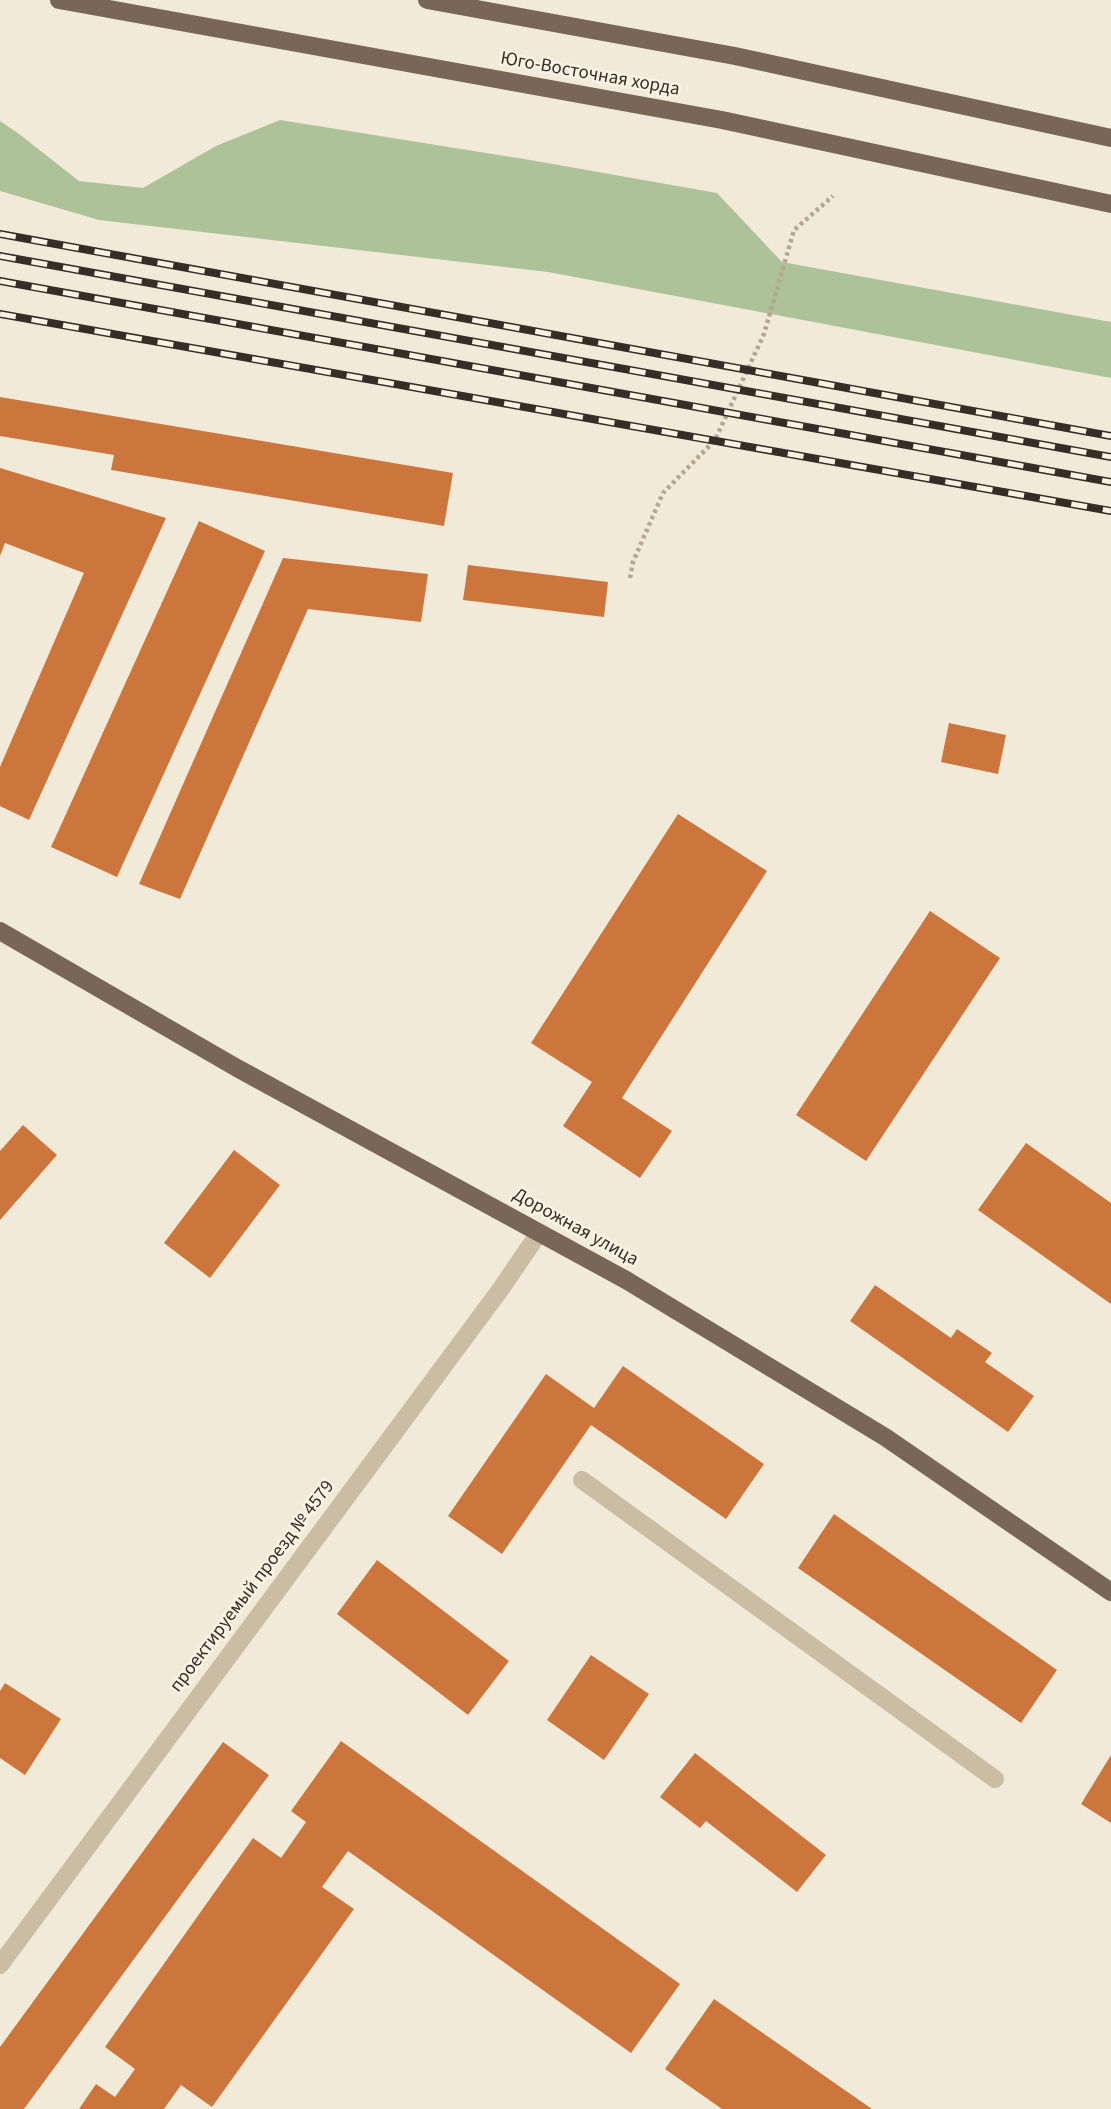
<!DOCTYPE html>
<meta charset="utf-8">
<style>
body{margin:0}
canvas{display:block;background:#f2ead8}
</style>
<canvas width="1111" height="2109"></canvas>
<script>
const c = document.querySelector('canvas').getContext('2d');
c.lineJoin = 'round';
function paint(path, color) { c.fillStyle = color; c.fill(path, 'evenodd'); }
const poly = rows => new Path2D(rows.map(r => 'M' + r).join(''));
function stroke(path, color, width, dash) { c.strokeStyle = color; c.lineWidth = width; c.lineCap = dash ? 'butt' : 'round'; c.setLineDash(dash || []); c.stroke(path); }
function drawText(font, color, halo, rows, align = 'center') {
  c.font = font + ' "Source Sans 3",sans-serif'; c.lineWidth = 5; c.setLineDash([]); c.textBaseline = 'middle'; c.strokeStyle = halo; c.fillStyle = color; for (const [text, x, y, turn = 0] of rows) {
    c.save(); c.translate(x, y); c.rotate((+turn || 0) * Math.PI / 180); c.textAlign = isNaN(turn) ? turn : align; if (halo) c.strokeText(text, 0, 0); c.fillText(text, 0, 0); c.restore();
  }
}
const green = poly([
 [280,120,530,160,717,193,782,262,1111,322,1111,378,548,272,99,220,0,191,0,121,19,134,79,181,143,188,216,146]
]);
const building = poly([
 [0,397,453,473,444,526,111,470,114,455,0,436],
 [0,468,166,518,29,820,0,806,0,767,84,573,5,543,0,556],
 [199,521,265,551,117,877,51,847],
 [283,558,428,574,421,622,308,609,180,899,139,884],
 [468,565,608,582,604,617,463,600],
 [949,723,1006,735,998,774,941,762],
 [678,814,767,871,622,1098,672,1131,640,1178,563,1126,592,1082,531,1043],
 [930,911,1000,958,866,1161,796,1115],
 [23,1125,57,1155,0,1220,0,1151],
 [1026,1143,1111,1203,1111,1304,978,1210],
 [234,1150,280,1185,210,1278,164,1243],
 [875,1285,951,1338,957,1329,992,1353,985,1362,1034,1396,1008,1432,850,1321],
 [623,1366,764,1464,726,1519,591,1425,502,1554,448,1516,546,1374,594,1408],
 [834,1514,1057,1670,1021,1723,798,1568],
 [377,1560,509,1661,468,1715,337,1614],
 [591,1655,649,1694,604,1760,547,1720],
 [5,1683,61,1719,25,1775,0,1758,0,1691],
 [341,1741,680,1984,631,2053,348,1851,322,1887,354,1909,212,2107,181,2085,164,2109,79,2109,96,2084,115,2097,135,2069,105,2047,253,1838,281,1858,306,1822,291,1811],
 [223,1742,269,1775,24,2109,0,2109,0,2047],
 [695,1753,826,1855,797,1892,706,1821,700,1828,660,1797],
 [1111,1755,1111,1823,1081,1804],
 [714,1999,872,2109,722,2109,665,2069]
]);
const path = poly([
 [630,578,633,562,663,493,715,440,764,334,794,230,833,196]
]);
const minor = poly([
 [582,1480,995,1779],
 [0,1965,500,1290,539,1233]
]);
const major = poly([
 [59,0,722,120,1111,204],
 [427,0,735,56,1111,138],
 [0,931,237,1068,626,1280,885,1437,1111,1592]
]);
const rail = poly([
 [0,234,1111,436],
 [0,256,1111,457],
 [0,281,1111,482],
 [0,314,1111,511]
]);
const streetNames = [
 ["Юго-Восточная хорда",590,75,10],
 ["Дорожная улица",575,1228,29],
 ["проектируемый проезд № 4579",253,1587,-53]
];
paint(green, '#adc298');
paint(building, '#cc763d');
stroke(path, '#b6a68e', 4.5, [3.5, 3.5]);
stroke(minor, '#cbbca4', 18);
stroke(major, '#786756', 18);
stroke(rail, '#352d26', 8);
stroke(rail, '#faf3e4', 5, [16]);
drawText('19px', '#352d26', '#faf3e4', streetNames);
</script>
